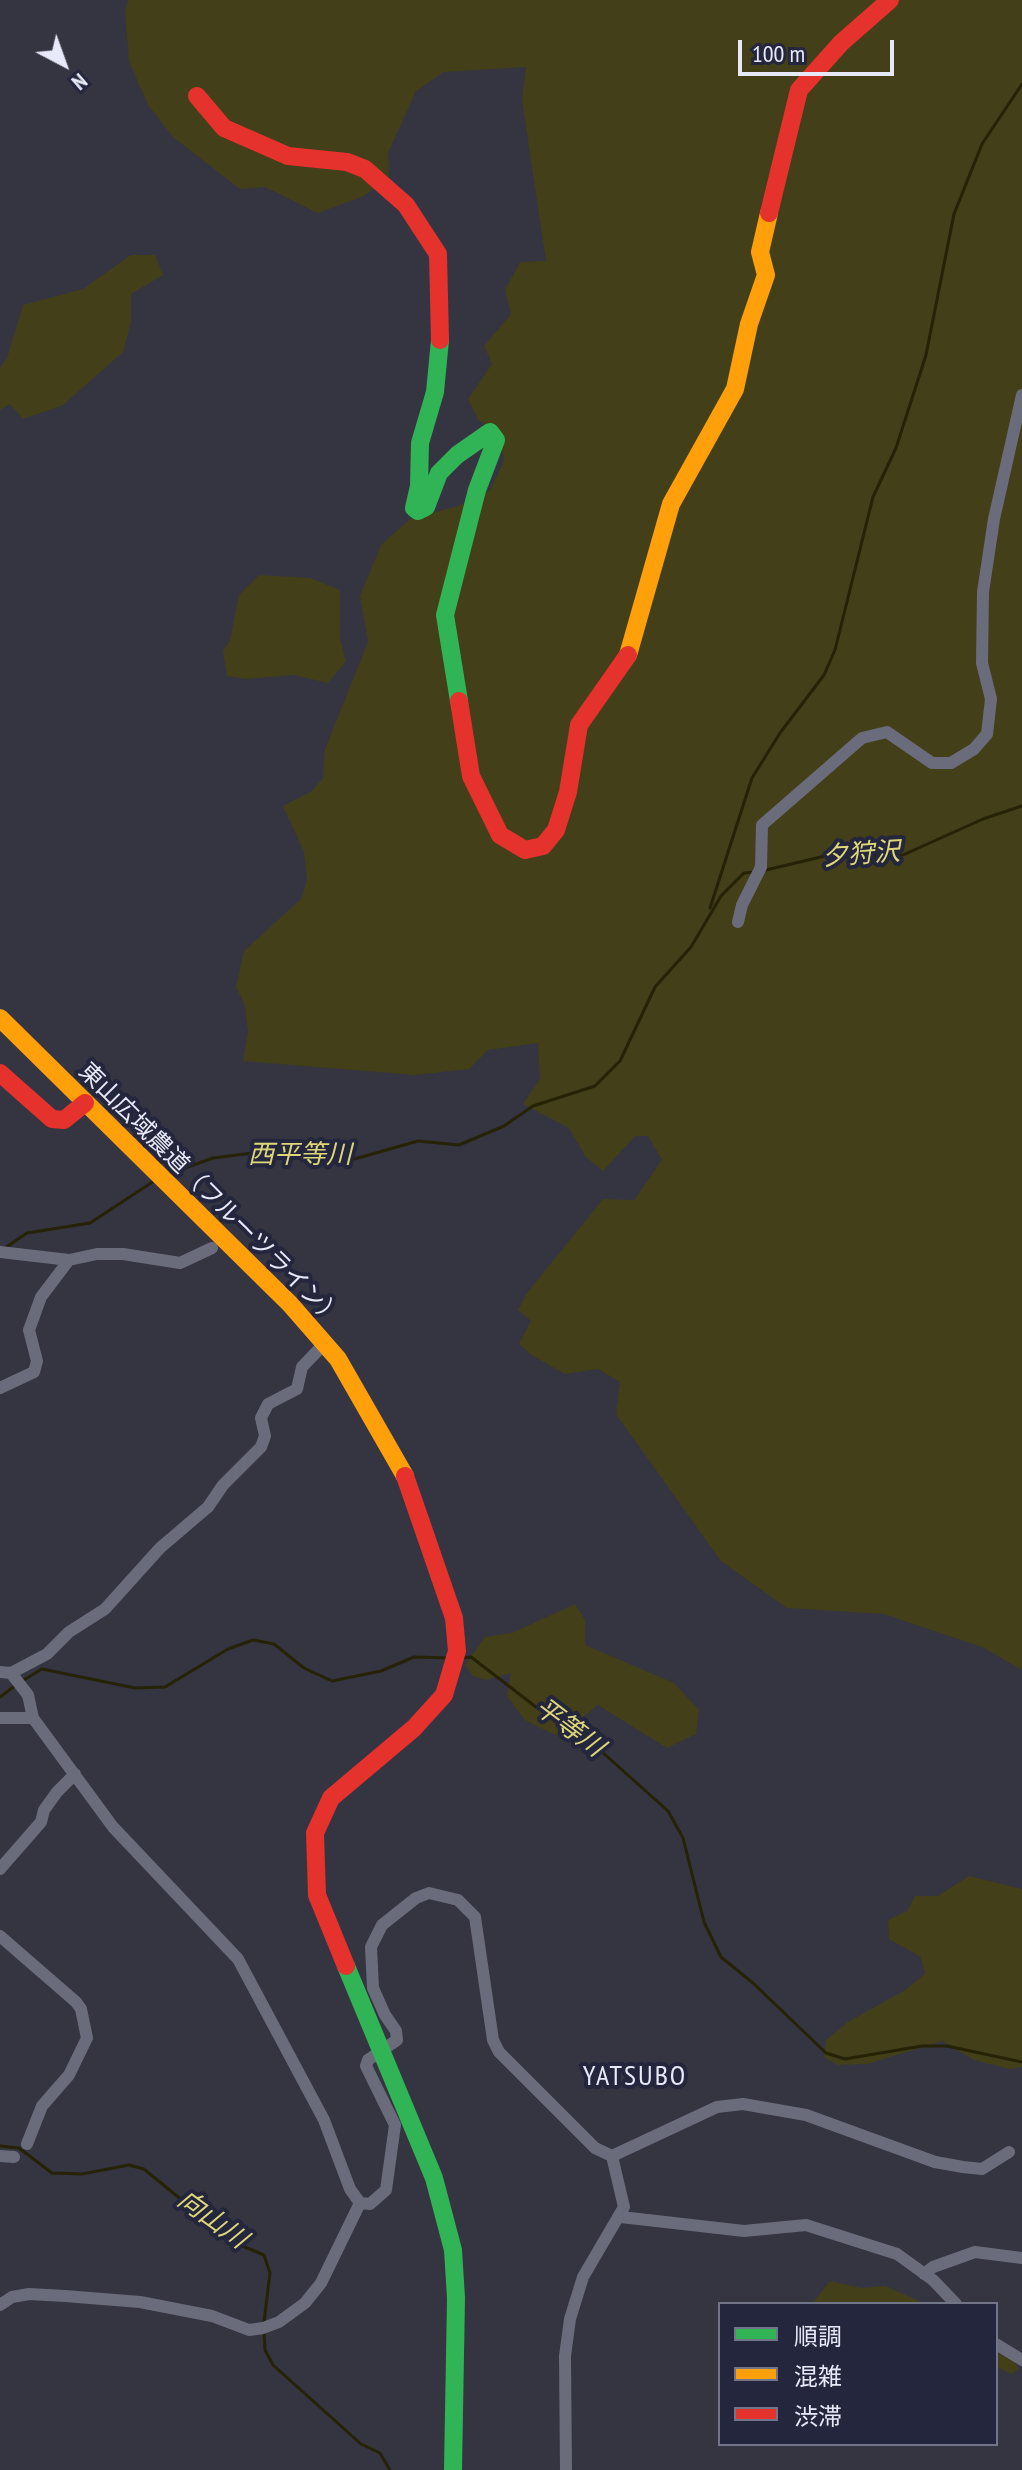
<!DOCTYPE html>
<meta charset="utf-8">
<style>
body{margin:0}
#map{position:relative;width:1022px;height:2470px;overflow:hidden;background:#343541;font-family:"PT Sans Narrow","Noto Sans JP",sans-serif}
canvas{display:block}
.legend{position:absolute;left:718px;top:2302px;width:280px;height:144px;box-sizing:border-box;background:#24263d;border:2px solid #727488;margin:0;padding:10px 14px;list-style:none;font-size:24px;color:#e7e9f8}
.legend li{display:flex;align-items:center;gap:16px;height:40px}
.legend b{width:40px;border:2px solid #727488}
.north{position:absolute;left:24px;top:24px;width:80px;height:80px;-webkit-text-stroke:6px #24263d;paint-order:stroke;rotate:139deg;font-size:22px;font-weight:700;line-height:32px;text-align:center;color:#e7e9f8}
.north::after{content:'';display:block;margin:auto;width:28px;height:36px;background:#e7e9f8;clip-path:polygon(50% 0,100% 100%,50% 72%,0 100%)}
.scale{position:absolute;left:738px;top:40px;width:156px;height:36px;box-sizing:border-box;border:4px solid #e7e9f8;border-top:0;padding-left:10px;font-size:24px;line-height:28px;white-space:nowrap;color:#e7e9f8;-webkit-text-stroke:6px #24263d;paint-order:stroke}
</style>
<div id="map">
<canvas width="1022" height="2470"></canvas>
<ul class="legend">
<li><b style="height:10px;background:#30b455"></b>順調</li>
<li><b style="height:10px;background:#ff9f0a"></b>混雑</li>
<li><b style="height:10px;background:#e5322d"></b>渋滞</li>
</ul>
<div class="north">N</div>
<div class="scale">100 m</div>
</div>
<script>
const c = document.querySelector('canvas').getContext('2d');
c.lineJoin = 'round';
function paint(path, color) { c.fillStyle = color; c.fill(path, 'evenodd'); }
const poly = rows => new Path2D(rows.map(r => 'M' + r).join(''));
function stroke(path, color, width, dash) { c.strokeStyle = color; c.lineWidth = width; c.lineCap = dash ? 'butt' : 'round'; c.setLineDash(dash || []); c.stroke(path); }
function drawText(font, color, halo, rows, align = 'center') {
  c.font = font + ' "PT Sans Narrow","Noto Sans JP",sans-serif'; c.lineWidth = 8; c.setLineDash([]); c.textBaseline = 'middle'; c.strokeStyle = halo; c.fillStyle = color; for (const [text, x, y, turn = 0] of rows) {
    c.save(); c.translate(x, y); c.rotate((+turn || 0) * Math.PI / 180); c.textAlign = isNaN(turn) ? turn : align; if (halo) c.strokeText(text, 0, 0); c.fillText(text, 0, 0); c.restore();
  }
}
const green = poly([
 [128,0,1022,0,1022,1670,982,1647,884,1614,787,1608,721,1561,616,1414,620,1382,598,1369,565,1374,530,1354,519,1343,531,1321,518,1310,527,1293,603,1199,634,1200,662,1160,648,1136,635,1136,603,1171,585,1156,569,1128,523,1104,540,1079,538,1043,488,1050,469,1069,415,1075,243,1061,248,1031,245,1006,236,987,244,951,301,899,307,880,304,852,283,806,312,791,323,778,325,749,368,642,360,596,381,545,410,519,461,505,490,490,504,461,498,429,479,421,468,399,492,364,484,346,511,314,505,290,520,262,546,261,522,100,526,67,444,72,416,91,388,153,389,177,364,196,318,213,265,187,240,189,173,137,148,105,129,61,125,12],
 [131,255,155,255,163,275,131,294,131,322,123,352,63,405,23,419,10,404,0,410,0,368,7,358,23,305,83,289],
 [259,575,310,578,340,590,340,639,346,661,328,683,294,675,246,679,227,676,223,651,230,640,239,595],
 [575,1604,585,1620,585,1645,674,1683,699,1710,696,1734,667,1748,598,1705,582,1718,581,1727,555,1735,525,1720,507,1696,511,1673,486,1680,473,1676,465,1665,485,1637,512,1633],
 [969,1876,1022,1889,1022,2067,1010,2069,974,2060,942,2041,867,2064,838,2065,824,2057,826,2040,848,2022,905,1990,925,1974,921,1957,889,1939,888,1920,907,1911,915,1896,938,1896],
 [830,2281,861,2288,885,2286,926,2304,812,2304],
 [996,2352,1013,2361,1019,2369,1012,2374,996,2367]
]);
const stream = poly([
 [766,870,825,856,903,855,983,819,1022,806],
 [710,908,752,778,780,733,824,675,835,650,873,497,896,448,926,355,954,214,982,144,1022,84],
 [168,1174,213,1158,253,1153,351,1160,418,1141,459,1145,504,1126,533,1106,595,1086,620,1061,655,987,691,947,721,896,744,873,754,872],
 [5,1248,27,1233,90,1223,154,1181],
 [461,1658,471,1657,536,1707,582,1734,668,1811,683,1838,704,1922,721,1957,753,1983,826,2053,845,2059,922,2046,947,2046,1022,2062],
 [22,1681,42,1669,135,1688,165,1687,228,1649,253,1640,274,1644,304,1668,332,1681,381,1671,414,1657,450,1658],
 [0,1697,16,1685],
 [0,2146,19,2148,52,2173,82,2174,129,2165,144,2169,233,2242,264,2255,270,2273,264,2322],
 [264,2333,265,2350,273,2365,361,2444,380,2453,390,2470]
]);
const street = poly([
 [738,922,742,905,761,867,762,825,862,738,887,732,932,763,951,763,974,749,987,734,991,699,982,663,983,592,994,519,1022,395],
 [0,1252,69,1260,97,1254,123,1254,180,1263,212,1248],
 [0,1388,34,1372,37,1361,29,1330,41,1297,69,1260],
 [0,1672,11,1673,47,1654,69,1632,105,1609,160,1548,208,1507,223,1485,261,1447,265,1436,261,1418,268,1404,297,1389,302,1367,325,1343],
 [11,1673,28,1695,33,1718,113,1827,238,1959,324,2120,350,2189,360,2203],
 [0,1718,33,1718],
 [0,1869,41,1822,44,1810,57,1792,75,1774],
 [0,1936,76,2002,81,2009,87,2038,69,2075,42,2106,27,2144],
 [0,2156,14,2157],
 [360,2203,370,2204,386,2190,395,2125,366,2066,368,2060,397,2040,396,2031,385,2015,373,1988,371,1947,382,1925,416,1898,429,1893,458,1900,475,1917,493,2040,499,2052,595,2148,612,2156,717,2107,743,2104,806,2115,935,2162,963,2167,982,2169,1009,2152],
 [621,2217,744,2231,806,2225,897,2254,933,2280,956,2304],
 [924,2274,933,2267,975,2252,1022,2258],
 [0,2305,12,2297,29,2294,65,2296,140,2302,212,2316,249,2330,263,2328,279,2322,305,2303,321,2283,360,2203],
 [996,2344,1022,2360],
 [566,2470,565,2356,570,2319,583,2277,624,2207,612,2156]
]);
const fast = poly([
 [440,340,435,392,420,443,419,486,414,508,418,511,426,507,439,473,457,455,490,432,496,440,477,490,445,615,459,701],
 [346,1966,434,2178,453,2250,456,2298,453,2470]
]);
const slow = poly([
 [628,655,671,504,735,389,749,324,766,275,760,252,769,213],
 [0,1018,290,1304,338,1359,405,1476]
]);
const jam = poly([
 [197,96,224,128,288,156,347,162,365,169,406,205,438,254,440,340],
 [769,213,799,90,841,43,890,0],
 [459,701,471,776,500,835,525,850,543,846,556,830,568,792,579,725,628,655],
 [0,1073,52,1119,64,1120,85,1103],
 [346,1966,317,1895,315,1833,331,1798,414,1728,444,1695,457,1651,454,1618,405,1476]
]);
const streetNames = [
 ["東山広域農道（フルーツライン）",210,1195,45]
];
const waterNames = [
 ["夕狩沢",861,855,-4],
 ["西平等川",300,1156],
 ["平等川",569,1728,37],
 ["向山川",212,2220,36]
];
const quarterNames = [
 ["YATSUBO",635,2077]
];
paint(green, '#433f19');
stroke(stream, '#252206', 3);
stroke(street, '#6b6c7b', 12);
stroke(fast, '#30b455', 18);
stroke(slow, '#ff9f0a', 18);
stroke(jam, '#e5322d', 18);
drawText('24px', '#e7e9f8', '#24263d', streetNames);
drawText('italic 26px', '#ded778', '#24263d', waterNames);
c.letterSpacing = '2px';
drawText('28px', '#e7e9f8', '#24263d', quarterNames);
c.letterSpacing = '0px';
</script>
